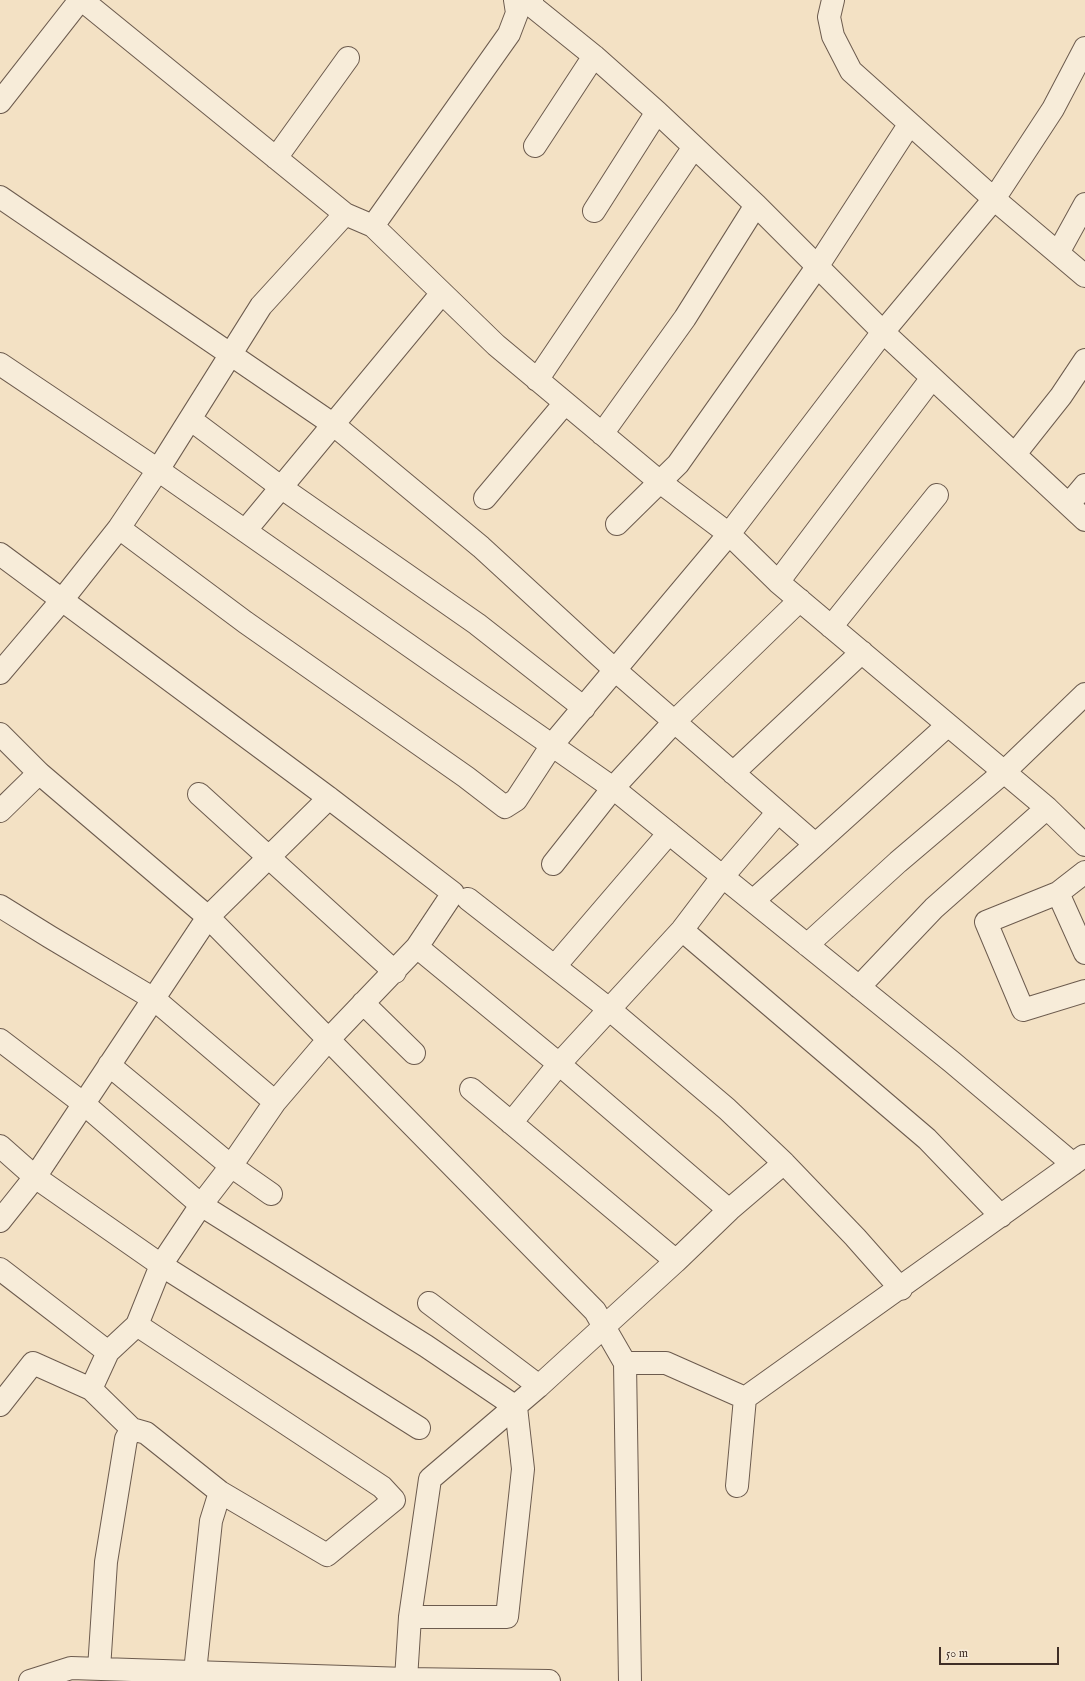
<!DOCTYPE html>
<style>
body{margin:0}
#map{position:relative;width:1085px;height:1681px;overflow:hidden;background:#f3e1c4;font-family:"IM FELL English",serif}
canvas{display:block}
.scale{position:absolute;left:939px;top:1647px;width:120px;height:18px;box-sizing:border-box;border:2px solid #3f2e26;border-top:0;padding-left:5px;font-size:12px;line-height:14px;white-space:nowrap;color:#3f2e26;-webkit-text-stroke:3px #f7ecd9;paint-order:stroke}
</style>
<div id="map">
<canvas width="1085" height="1681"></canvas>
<div class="scale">50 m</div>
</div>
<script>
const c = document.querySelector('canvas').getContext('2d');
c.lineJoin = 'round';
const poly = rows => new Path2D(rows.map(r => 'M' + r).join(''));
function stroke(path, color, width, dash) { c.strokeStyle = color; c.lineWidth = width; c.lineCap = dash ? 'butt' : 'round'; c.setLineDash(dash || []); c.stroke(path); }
const minor = poly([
 [82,0,345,214,373,226,496,345,660,482,729,534,778,582,1047,808,1085,845],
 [532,0,532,6,594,56,657,112,756,205,883,332,1085,520],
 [833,0,829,17,833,36,851,71,994,199,1085,276],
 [0,102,80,0],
 [535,146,594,56],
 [276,158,348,58],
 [0,197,334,425,481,547,615,670,815,844],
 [594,211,657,112],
 [373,226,509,34,517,13,515,0],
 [1058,253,1085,204],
 [0,364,158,470,613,788,952,1062,1073,1164],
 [537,380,694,147],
 [190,419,282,488,477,624,584,708],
 [602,434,685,318,756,205],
 [1015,454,1061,396,1085,360],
 [485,498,565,403],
 [1069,504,1085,485],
 [617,524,678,464,817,267,909,125],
 [119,528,245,622,466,777,505,807,516,800,552,745,729,534,883,332,994,199,1053,109,1085,48],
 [245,531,442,293],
 [0,554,329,798,453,893,417,947,328,1040,275,1102,231,1166,201,1205,84,1104,0,1040],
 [778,582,932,378],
 [831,627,937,495],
 [0,673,62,600,119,528,158,470,261,306,345,214],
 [0,734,39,773,208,917,595,1311,625,1363,630,1681],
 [733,773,862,652],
 [199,794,395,972],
 [0,811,39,773],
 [553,864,613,788,675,721,800,600],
 [1085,872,1058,893,986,922,1023,1010,1085,991],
 [1058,893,1085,953],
 [468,899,609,1009,727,1109,784,1163,855,1237,901,1289],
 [753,901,948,725],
 [0,906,50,937,154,999,275,1102],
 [682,930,927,1139,1001,1216],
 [807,945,898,862,1004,772,1085,694],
 [417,947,559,1064,729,1210,784,1163],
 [555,966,669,833],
 [859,987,934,908,1047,808],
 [363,1003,414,1053],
 [109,1065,231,1166,271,1194],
 [471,1089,676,1261],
 [511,1123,559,1064,682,930,723,876,778,812],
 [0,1146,35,1177,161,1265,419,1428],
 [0,1221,35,1177,208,917,329,798],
 [0,1269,108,1352,91,1389],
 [429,1303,539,1386],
 [108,1352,137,1325,161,1265,201,1205,426,1346,516,1407,523,1469,507,1617,410,1617],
 [625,1363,666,1363,745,1398,1084,1156],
 [0,1405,33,1363,91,1389,132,1429,146,1433,220,1492,327,1555,394,1500,382,1487,137,1325],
 [737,1486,745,1398],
 [99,1669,106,1562,126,1439,132,1429],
 [195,1672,211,1521,220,1492],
 [406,1679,410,1617,430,1479,539,1386,676,1261,729,1210],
 [30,1681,71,1668,406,1679,549,1681]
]);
stroke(minor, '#6c5b4e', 24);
stroke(minor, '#f7ecd9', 22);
</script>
